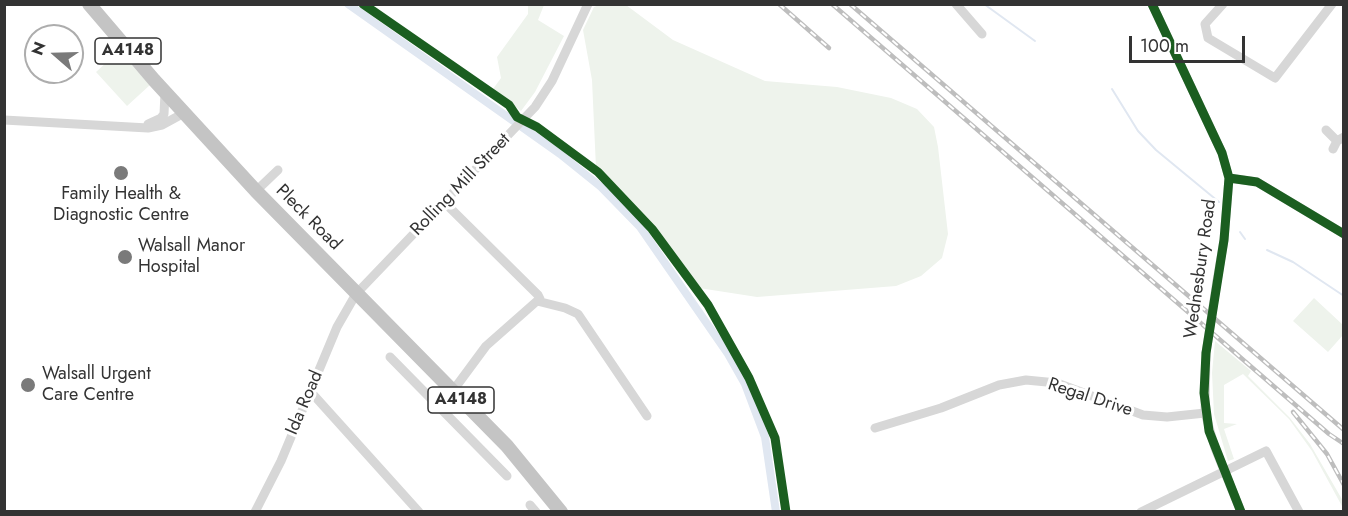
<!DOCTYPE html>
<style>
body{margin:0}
#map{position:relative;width:1348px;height:516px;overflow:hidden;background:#fff;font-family:Jost,sans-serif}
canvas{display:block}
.frame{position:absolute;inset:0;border:6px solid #333;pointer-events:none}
.north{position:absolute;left:24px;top:24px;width:60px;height:60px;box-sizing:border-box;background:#fff;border:2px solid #adadad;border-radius:50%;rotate:290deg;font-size:16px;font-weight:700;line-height:24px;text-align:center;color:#333}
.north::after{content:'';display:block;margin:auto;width:21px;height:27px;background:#7a7a7a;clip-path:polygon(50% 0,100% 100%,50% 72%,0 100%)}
.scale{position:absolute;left:1129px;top:36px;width:116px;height:27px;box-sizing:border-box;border:3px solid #333;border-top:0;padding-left:8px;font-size:18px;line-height:21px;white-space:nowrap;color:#333;-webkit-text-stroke:4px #fff;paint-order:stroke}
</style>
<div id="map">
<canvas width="1348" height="516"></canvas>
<div class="frame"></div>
<div class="north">N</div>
<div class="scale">100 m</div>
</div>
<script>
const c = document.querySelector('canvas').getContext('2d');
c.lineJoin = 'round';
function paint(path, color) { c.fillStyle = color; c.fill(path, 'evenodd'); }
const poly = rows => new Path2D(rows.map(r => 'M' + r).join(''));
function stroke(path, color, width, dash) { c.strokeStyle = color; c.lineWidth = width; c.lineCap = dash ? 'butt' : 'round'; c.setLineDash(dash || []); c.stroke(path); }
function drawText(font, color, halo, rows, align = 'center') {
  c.font = font + ' Jost,sans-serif'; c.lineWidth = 6; c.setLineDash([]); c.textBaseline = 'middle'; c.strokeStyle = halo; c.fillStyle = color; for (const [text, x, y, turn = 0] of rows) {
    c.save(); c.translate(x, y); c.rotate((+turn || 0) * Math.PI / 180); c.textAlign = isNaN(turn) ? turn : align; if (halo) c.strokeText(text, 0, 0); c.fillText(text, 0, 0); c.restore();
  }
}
const green = poly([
 [528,5,544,5,538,20,564,36,535,92,521,111,493,89,501,78,497,57,528,14],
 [599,5,626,5,673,40,765,81,837,87,891,98,917,109,934,127,938,147,948,234,942,258,921,276,896,286,757,297,699,288,639,212,596,168,592,80,583,30,594,7],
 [119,51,150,85,127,106,96,72],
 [1314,298,1343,325,1343,335,1328,352,1293,321],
 [1215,341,1251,371,1248,376,1290,418,1310,444,1343,501,1343,508,1312,451,1289,419,1243,374,1224,385,1224,423,1237,424,1224,429,1234,459,1228,461,1214,414,1212,373]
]);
const stream = poly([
 [984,4,1035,41],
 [1112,89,1138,131,1156,150,1219,202],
 [1240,232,1245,239],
 [1267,250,1293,262,1344,296]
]);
const canal = poly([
 [348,4,560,154,601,187,640,227,728,354,745,384,765,437,776,512]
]);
const minor = poly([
 [956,4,982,34],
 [1152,4,1222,153,1229,178,1224,240,1217,281],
 [1223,4,1205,24,1208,38,1275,78,1332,4],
 [4,120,148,128,162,125,184,113],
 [148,124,161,118,164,114,165,93],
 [1326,130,1337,141],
 [1333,149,1337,141,1344,137],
 [1229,178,1257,182,1344,234],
 [256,191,278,170],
 [445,203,538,295,540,299,537,301],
 [1206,353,1205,413,1215,448,1241,512],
 [390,357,507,476],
 [310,391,419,512],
 [452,392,486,346,537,301,565,308,578,314,647,416],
 [875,428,941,408,999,385,1026,380,1057,383,1143,415,1167,417,1205,413],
 [530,505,536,512],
 [255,512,281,461,337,327,356,294,535,107,552,81,588,4],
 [1141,512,1266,451,1299,512]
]);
const highway = poly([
 [89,4,154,80,256,191,507,446,561,512]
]);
const rail = poly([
 [779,4,829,48],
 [832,4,1329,434,1344,444],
 [850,4,1344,430],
 [1293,412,1327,454,1344,485]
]);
const minorBridge = poly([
 [1206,353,1217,281]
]);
const cycleway = poly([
 [363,4,509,105,517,117,537,127,598,172,652,229,708,305,749,378,775,438,786,512],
 [1152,4,1222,153,1229,178,1224,240,1206,353,1204,393,1209,431,1241,512],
 [1229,178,1257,182,1344,234]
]);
const markers = [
 [121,173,8,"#7a7a7a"],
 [125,257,8,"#7a7a7a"],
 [28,385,8,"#7a7a7a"]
];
const shields = [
 [128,51,66],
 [461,400,66]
];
const shieldNames = [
 ["A4148",128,51],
 ["A4148",461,400]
];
const streetNames = [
 ["Rolling Mill Street",461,185,-46],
 ["Pleck Road",308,218,45],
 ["Wednesbury Road",1201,269,-82],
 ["Regal Drive",1090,398,18],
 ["Ida Road",305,403,-67]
];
const poiNames = [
 ["Family Health &",121,195,"center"],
 ["Diagnostic Centre",121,216,"center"],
 ["Walsall Manor",138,247],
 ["Hospital",138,268],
 ["Walsall Urgent",42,375],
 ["Care Centre",42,396]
];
paint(green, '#eef3ec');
stroke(stream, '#e0e7f1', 2);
stroke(canal, '#e0e7f1', 8);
stroke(minor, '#d7d7d7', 9);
stroke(highway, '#c4c4c4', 14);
stroke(rail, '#bebebe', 4.5);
stroke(rail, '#fff', 2, [7]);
stroke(minorBridge, '#d7d7d7', 9);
stroke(cycleway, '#1b5e20', 9);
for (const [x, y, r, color] of markers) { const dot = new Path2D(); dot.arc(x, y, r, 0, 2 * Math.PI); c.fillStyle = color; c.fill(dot); stroke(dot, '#fff', 2); }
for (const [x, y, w] of shields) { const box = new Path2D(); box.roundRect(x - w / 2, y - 13, w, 26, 4.5); c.fillStyle = '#fff'; c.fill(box); stroke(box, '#333', 1.5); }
drawText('bold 16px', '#333', null, shieldNames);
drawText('18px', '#333', '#fff', streetNames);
drawText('18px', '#333', '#fff', poiNames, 'left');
</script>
